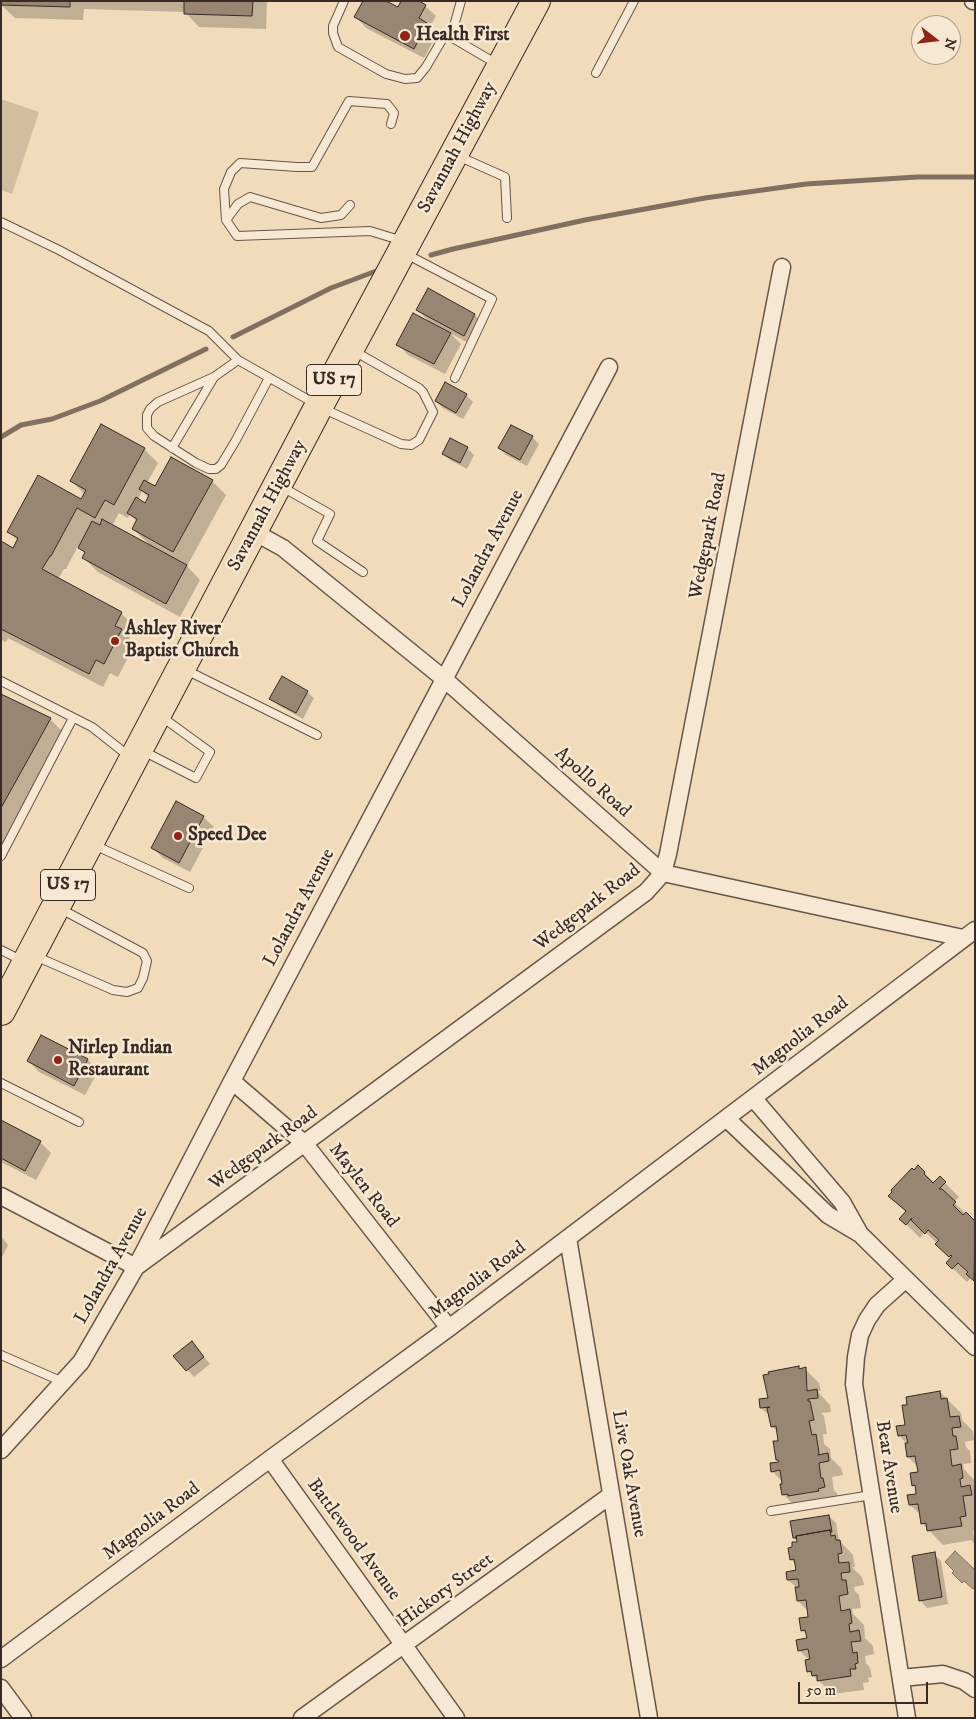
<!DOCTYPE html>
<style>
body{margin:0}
#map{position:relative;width:976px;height:1719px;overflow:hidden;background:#f1dbba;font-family:"IM FELL DW Pica",serif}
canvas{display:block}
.frame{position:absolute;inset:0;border:2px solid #382a24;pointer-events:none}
.north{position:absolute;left:911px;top:15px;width:50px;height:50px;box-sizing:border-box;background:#f6e8d2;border:1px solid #aa9c8c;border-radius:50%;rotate:106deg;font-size:14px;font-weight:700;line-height:20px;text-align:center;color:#382a24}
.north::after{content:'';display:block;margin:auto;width:18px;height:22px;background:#8f2418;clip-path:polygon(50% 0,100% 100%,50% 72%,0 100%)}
.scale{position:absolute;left:798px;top:1682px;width:130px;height:22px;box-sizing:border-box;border:2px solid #382a24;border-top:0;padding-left:6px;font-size:15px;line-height:18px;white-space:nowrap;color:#382a24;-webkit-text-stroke:4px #f6e8d2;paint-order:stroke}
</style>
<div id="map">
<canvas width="976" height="1719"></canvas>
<div class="frame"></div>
<div class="north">N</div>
<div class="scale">50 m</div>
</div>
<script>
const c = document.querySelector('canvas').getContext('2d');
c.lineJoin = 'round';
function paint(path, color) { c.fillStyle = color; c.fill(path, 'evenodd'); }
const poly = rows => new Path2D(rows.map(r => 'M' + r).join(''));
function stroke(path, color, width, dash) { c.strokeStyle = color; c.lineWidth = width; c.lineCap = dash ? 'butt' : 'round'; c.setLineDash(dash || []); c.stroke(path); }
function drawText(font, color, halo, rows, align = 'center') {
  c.font = font + ' "IM FELL DW Pica",serif'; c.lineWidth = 5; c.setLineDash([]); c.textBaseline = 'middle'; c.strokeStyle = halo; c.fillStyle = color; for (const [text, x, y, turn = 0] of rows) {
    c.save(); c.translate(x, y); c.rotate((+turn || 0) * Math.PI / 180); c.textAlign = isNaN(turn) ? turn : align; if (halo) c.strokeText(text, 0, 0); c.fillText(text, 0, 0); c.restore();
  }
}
const green = poly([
 [1,99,39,112,12,194,1,190]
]);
const water = poly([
 [955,1551,975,1570,975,1587,973,1589,964,1581,962,1583,952,1573,954,1571,945,1562,955,1551]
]);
const shadow = poly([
 [1,1,267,1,266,29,199,27,185,12,84,9,83,20,15,18,1,5],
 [425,6,436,16,430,27,437,34,424,58,366,28,356,17],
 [428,290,475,315,485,325,474,346,450,333,461,344,445,374,408,355,398,344,430,322,417,310],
 [466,395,473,402,463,419,443,408,436,401],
 [532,437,539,444,527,466,506,455,499,448],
 [467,448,474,455,467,469,450,460,443,454],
 [144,449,158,463,147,483,155,488,212,481,226,495,187,566,200,580,180,617,98,572,84,558,86,554,78,546,66,569,64,569,58,579,121,613,135,627,129,639,135,644,118,677,110,673,103,687,8,638,6,642,1,640,1,543,14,549,18,541,9,531,82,501,85,495,71,480],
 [142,491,149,498,145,504,138,500],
 [119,513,128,518,130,514,137,522,133,529,151,546,112,526],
 [307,692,314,698,303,719,278,705,271,699],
 [1,695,50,719,64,733,1,847],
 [203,817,214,827,190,872,163,858,153,848],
 [42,1036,88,1060,98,1071,85,1095,39,1072,29,1061],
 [1,1122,40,1142,51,1153,36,1180,1,1162],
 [918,1167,935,1183,940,1178,959,1197,954,1202,975,1223,975,1281,972,1277,967,1282,947,1263,952,1258,940,1246,925,1232,920,1238,901,1219,907,1213,890,1196],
 [1,1236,8,1245,1,1259],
 [192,1343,210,1364,194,1377,175,1356],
 [798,1368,800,1370,805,1369,819,1383,821,1391,818,1391,819,1393,830,1405,831,1412,821,1413,824,1416,827,1434,823,1434,824,1444,830,1449,831,1458,841,1468,843,1475,832,1477,834,1491,837,1493,838,1501,832,1505,804,1510,801,1507,797,1508,783,1494,783,1482,772,1471,780,1463,777,1460,779,1442,778,1433,772,1426,770,1416,761,1408],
 [940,1392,961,1413,962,1420,973,1431,974,1440,965,1442,966,1447,970,1451,971,1463,963,1464,964,1469,974,1480,975,1483,975,1531,973,1531,975,1544,971,1540,943,1545,922,1523,921,1515,910,1505,918,1495,917,1489,913,1485,919,1473,918,1467,908,1457,906,1443,899,1435,907,1426,908,1406],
 [829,1516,836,1523,839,1540,853,1555,855,1567,852,1567,862,1577,864,1585,854,1587,855,1591,859,1595,861,1608,852,1609,853,1614,864,1625,865,1637,864,1637,873,1646,874,1654,865,1656,866,1663,870,1668,872,1677,868,1678,869,1682,863,1683,864,1690,833,1694,808,1671,809,1660,799,1650,808,1639,807,1635,802,1630,810,1618,809,1612,798,1601,796,1587,788,1580,797,1571,796,1565,791,1559,799,1543,794,1537],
 [934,1554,941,1561,948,1604,927,1608,921,1601,913,1557]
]);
const stream = poly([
 [431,255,453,249,585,220,705,198,806,184,917,177,975,177],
 [233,337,331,288,379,270],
 [1,437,21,425,52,419,100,401,206,349]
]);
const building = poly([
 [1,1,70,1,70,7,1,5,1,1],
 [184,1,253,1,252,16,184,14,184,1],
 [363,1,386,1,398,7,401,1,419,1,426,5,419,18,427,23,414,49,354,17,363,1],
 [428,288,475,314,464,336,416,310,428,288],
 [413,313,451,333,434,364,396,345,413,313],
 [445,382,467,394,456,413,435,401,445,382],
 [101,424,145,448,114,505,105,500,95,518,77,508,51,556,50,556,42,569,122,612,115,626,122,629,104,664,96,660,89,674,1,629,1,541,13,548,18,538,7,532,38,475,81,499,86,490,70,481,101,424],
 [511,425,533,436,520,460,498,448,511,425],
 [450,438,468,447,460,463,442,454,450,438],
 [171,457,213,480,173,552,132,529,137,519,127,513,136,497,145,503,149,495,139,489,144,480,155,486,171,457],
 [102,519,187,565,166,604,82,558,85,552,78,548,92,521,100,525,102,519],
 [282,676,308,691,296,713,269,699,282,676],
 [1,694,51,718,1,808,1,694],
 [176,801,204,816,179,863,151,848,176,801],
 [41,1035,88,1059,74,1086,27,1061,41,1035],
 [1,1120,41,1141,25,1171,1,1158,1,1120],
 [918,1165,925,1172,924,1174,933,1183,940,1176,946,1182,939,1189,942,1189,956,1202,953,1205,963,1215,966,1212,975,1221,974,1281,966,1274,968,1272,958,1263,952,1269,946,1263,952,1256,951,1255,949,1257,935,1244,939,1240,928,1230,925,1234,911,1220,912,1218,906,1225,899,1219,906,1211,888,1196,892,1192,891,1190,912,1168,914,1170,918,1165],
 [192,1341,204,1357,186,1371,173,1356,192,1341],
 [799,1366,799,1369,806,1367,807,1391,817,1389,818,1398,808,1399,808,1401,810,1401,814,1420,809,1421,812,1435,816,1434,819,1453,818,1455,828,1453,829,1461,819,1463,821,1478,823,1478,825,1487,818,1489,819,1491,788,1496,788,1494,782,1495,780,1484,782,1484,780,1470,771,1472,770,1463,779,1462,778,1460,776,1460,773,1441,778,1441,776,1426,771,1427,767,1408,770,1407,760,1408,759,1399,768,1398,763,1375,769,1374,768,1372,799,1366],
 [940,1391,941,1399,947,1398,950,1417,959,1416,961,1427,952,1428,953,1436,956,1436,958,1449,950,1450,952,1466,961,1464,963,1478,960,1479,961,1487,970,1485,972,1495,963,1496,966,1516,960,1517,962,1526,927,1531,926,1523,921,1524,918,1504,909,1505,907,1495,916,1494,915,1485,912,1486,910,1473,918,1472,915,1456,907,1457,905,1443,908,1443,906,1435,898,1436,896,1426,905,1425,902,1405,907,1405,906,1397,940,1391],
 [829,1515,832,1532,830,1532,830,1530,796,1536,796,1538,793,1538,790,1521,829,1515],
 [830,1530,831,1536,835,1535,836,1540,840,1540,842,1553,838,1554,839,1563,849,1562,850,1572,841,1573,842,1580,846,1580,848,1594,839,1596,841,1611,850,1609,852,1623,849,1624,850,1632,859,1630,861,1641,851,1642,853,1653,857,1652,858,1663,855,1664,856,1669,850,1669,851,1676,817,1681,817,1675,812,1676,811,1671,807,1672,805,1660,810,1659,808,1649,798,1651,796,1640,807,1638,805,1630,801,1631,799,1618,808,1617,806,1600,797,1601,795,1587,799,1587,798,1579,787,1580,786,1572,796,1570,794,1559,790,1560,788,1548,792,1547,792,1542,797,1542,796,1536,830,1530],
 [935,1552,942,1597,919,1601,912,1556,935,1552]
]);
const lane = poly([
 [344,1,333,26,333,33,338,47,386,74,405,79,417,78,426,67,443,38,451,37,497,64],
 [451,37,461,1],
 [596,73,634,1],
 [458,156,505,177,507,218],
 [350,205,341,215,321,218,250,197,238,204,226,220,224,189,231,172,240,163,297,167,312,167,349,101,387,104,394,113,391,124],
 [226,220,237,236,370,231,403,241],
 [1,222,59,250,209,331,238,360,314,403],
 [406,254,492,299,455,378],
 [238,360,214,377,158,402,150,409,147,415,147,428,154,436,196,463,209,469,216,469,221,465,236,440,269,378],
 [324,409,401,444,411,445,419,440,433,412,423,392,419,388,354,351],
 [172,448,214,377],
 [282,487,330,514,317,541,363,572],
 [186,670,317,735],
 [1,681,92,727,130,757],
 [143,751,196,778,210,752,162,717],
 [94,845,189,888],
 [1,856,73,718],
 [1,950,23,961],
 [35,956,113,990,127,992,138,988,143,978,147,961,143,953,59,908],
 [1,1083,79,1122],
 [1,1355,63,1382],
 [771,1511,872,1495]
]);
const street = poly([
 [973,1,975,1],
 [254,532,283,548,443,678,663,873,963,938],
 [232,1081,305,1144,449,1328],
 [727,1119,828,1215,860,1234,842,1202,754,1099],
 [1,1196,136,1267,646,892,663,873,668,854,782,267],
 [860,1234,975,1347],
 [568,1238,649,1718],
 [906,1279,877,1305,867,1320,860,1335,856,1357,854,1384,907,1718],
 [1,1450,81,1362,136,1267,232,1081,609,367],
 [270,1459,456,1718],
 [1,1659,270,1459,449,1328,975,930],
 [901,1678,943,1674,964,1681,975,1689],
 [1,1688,23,1718],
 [302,1718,611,1495]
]);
const highway = poly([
 [1,1011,319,406,536,1]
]);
const markers = [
 [405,36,6,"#8f2418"],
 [115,641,5,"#8f2418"],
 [178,836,5,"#8f2418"],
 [58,1060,5,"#8f2418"]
];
const shields = [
 [334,380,55],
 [68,885,55]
];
const shieldNames = [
 ["US 17",334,380],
 ["US 17",68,885]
];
const poiNames = [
 ["Health First",416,36],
 ["Ashley River",125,630],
 ["Baptist Church",125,652],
 ["Speed Dee",188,836],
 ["Nirlep Indian",68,1049],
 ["Restaurant",68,1071]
];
const streetNames = [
 ["Savannah Highway",458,148,-62],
 ["Savannah Highway",268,506,-62],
 ["Wedgepark Road",709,536,-79],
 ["Lolandra Avenue",489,549,-62],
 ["Apollo Road",592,783,42],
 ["Lolandra Avenue",300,908,-62],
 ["Wedgepark Road",588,908,-38],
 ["Magnolia Road",801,1037,-38],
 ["Wedgepark Road",264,1149,-36],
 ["Maylen Road",363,1186,52],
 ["Lolandra Avenue",112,1266,-61],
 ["Magnolia Road",478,1281,-37],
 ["Bear Avenue",888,1467,81],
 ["Live Oak Avenue",628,1474,80],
 ["Magnolia Road",152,1522,-37],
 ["Battlewood Avenue",353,1540,54],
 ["Hickory Street",446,1591,-36]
];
paint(green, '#d2bda0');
paint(water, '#b29f87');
stroke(water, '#81705f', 1);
paint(shadow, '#0003');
stroke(stream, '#81705f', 5);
paint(building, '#988672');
stroke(building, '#382a24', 1);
stroke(lane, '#66564a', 10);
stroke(street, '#66564a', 19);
stroke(highway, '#382a24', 30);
stroke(lane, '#f6e8d2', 8);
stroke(street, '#f6e8d2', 16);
stroke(highway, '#f1dbba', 28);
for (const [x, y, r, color] of markers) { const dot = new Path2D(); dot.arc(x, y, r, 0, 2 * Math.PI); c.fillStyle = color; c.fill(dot); stroke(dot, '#f6e8d2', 2); }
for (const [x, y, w] of shields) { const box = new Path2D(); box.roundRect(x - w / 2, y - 15.5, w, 31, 4); c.fillStyle = '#f6e8d2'; c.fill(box); stroke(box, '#382a24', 1); }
drawText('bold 18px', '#382a24', null, shieldNames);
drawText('bold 19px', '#382a24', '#f6e8d2', poiNames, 'left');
drawText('19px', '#382a24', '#f6e8d2', streetNames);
</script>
